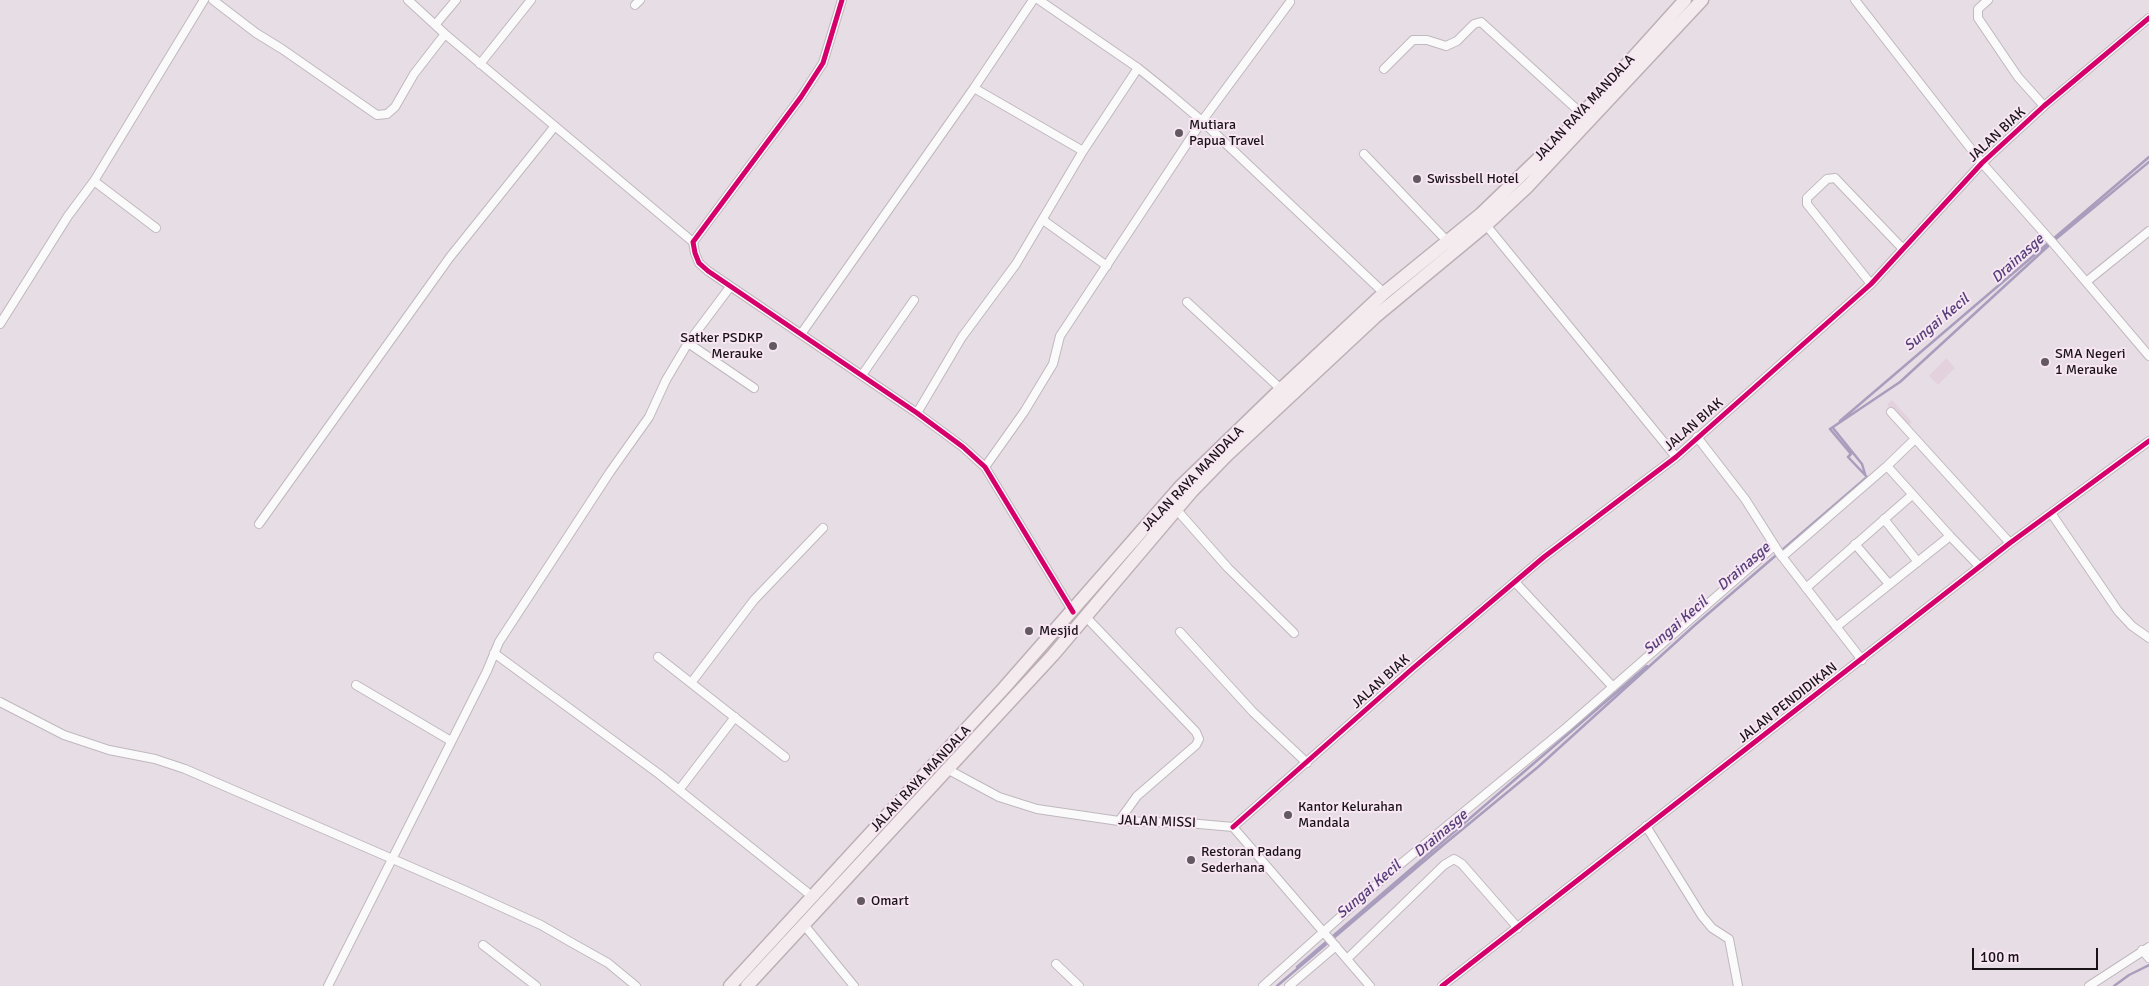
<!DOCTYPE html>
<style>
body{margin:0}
#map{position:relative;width:2149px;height:986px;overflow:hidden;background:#e7dde4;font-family:Signika,sans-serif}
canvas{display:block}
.scale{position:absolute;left:1972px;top:948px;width:126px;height:22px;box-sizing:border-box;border:2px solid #1a1419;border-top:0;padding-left:6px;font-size:15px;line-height:18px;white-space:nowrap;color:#1a1419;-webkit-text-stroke:4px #f8e6f3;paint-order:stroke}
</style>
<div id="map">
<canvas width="2149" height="986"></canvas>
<div class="scale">100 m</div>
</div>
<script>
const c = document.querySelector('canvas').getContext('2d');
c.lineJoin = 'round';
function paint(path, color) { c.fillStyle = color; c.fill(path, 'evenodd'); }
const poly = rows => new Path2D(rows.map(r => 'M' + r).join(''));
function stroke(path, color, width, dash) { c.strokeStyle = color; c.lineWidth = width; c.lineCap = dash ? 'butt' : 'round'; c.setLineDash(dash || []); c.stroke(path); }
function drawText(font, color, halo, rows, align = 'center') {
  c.font = font + ' Signika,sans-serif'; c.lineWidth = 4; c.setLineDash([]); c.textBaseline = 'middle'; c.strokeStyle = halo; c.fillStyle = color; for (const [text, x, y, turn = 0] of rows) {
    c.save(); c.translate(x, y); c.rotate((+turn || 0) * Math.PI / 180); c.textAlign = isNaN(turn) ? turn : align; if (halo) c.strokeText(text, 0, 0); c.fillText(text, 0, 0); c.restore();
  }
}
const built = poly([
 [1946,358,1955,368,1938,385,1929,376],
 [1892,400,1912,422,1907,427,1887,405]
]);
const stream = poly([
 [1840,421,2149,157],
 [1833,428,1862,464,1865,474],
 [1297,967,1647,666],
 [1277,986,1442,846,1538,767,1695,625,1867,477,1848,457,1851,454,1830,429,1900,382,2057,238,2149,162],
 [2114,986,2129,975,2149,965]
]);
const minor = poly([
 [213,0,256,33,282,49,377,115,387,114,395,107,414,74,445,34],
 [408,0,445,34,693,242],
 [842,0,823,63,801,97,693,242,695,253,699,263,708,271,917,413,963,447,985,467,1073,612],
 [1039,0,1138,68,1169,93,1202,121,1384,293],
 [1855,0,1982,163,2053,243,2149,356],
 [1988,0,1978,9,1978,18,2018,77,2044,106],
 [635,5,640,0],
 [435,25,456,0],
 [480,64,531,0],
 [1384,69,1413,40,1427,40,1446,46,1457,41,1474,24,1481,22,1582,114],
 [974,88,1083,151],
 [1364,154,1448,242],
 [94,181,156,228],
 [1043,220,1107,266],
 [1486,225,1676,457],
 [2086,282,2149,231],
 [1871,284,1807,204,1807,198,1827,179,1835,178,1903,249],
 [1187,302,1283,391],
 [0,324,68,216,94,181,204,0],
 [801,334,974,88,1033,0],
 [688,343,754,388],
 [862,375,914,300],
 [1891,412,2010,543],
 [917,413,962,337,1016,264,1083,151,1138,68],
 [1697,437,1745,499,1780,554,1862,660],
 [1887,466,1950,536,1980,567],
 [985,467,1024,412,1053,364,1060,336,1130,230,1202,121,1290,2],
 [1176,509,1228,568,1294,633],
 [2051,513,2118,611,2132,626,2149,638],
 [1884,519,1918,562],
 [259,524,450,257,555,126],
 [1855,544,1889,584],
 [1782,557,1887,466,1915,439],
 [1515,582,1613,687],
 [1806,588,1912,495],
 [1085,616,1196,732,1199,739,1196,745,1137,796,1119,821],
 [1836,627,1950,536],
 [1180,632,1253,712,1307,763],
 [494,653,659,774,813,897],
 [658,657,785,757],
 [691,683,754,600,823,528],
 [356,685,451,741],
 [0,702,64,735,109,750,155,759,185,769,464,890,541,925,574,944,608,963,636,986],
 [947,769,999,797,1037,809,1119,821,1188,823,1233,827,1370,986],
 [679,790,735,717],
 [1646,826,1702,916,1712,928,1729,939,1738,986],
 [1233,827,1412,669,1544,557,1676,457,1871,284,1982,163,2044,106,2149,18],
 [805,926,854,986],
 [483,945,536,986],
 [2142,950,2149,958],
 [1347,959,1444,865,1454,859,1462,864,1518,928],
 [1056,964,1079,986],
 [328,986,487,671,499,642,610,472,649,417,666,380,688,343,730,287],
 [1263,986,1386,876,1567,727,1774,546],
 [1289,986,1336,946],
 [1442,986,2010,543,2149,441],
 [2089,986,2149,947]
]);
const trunk = poly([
 [730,986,1004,688,1181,486,1281,389,1384,293,1481,214,1566,132,1685,0],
 [747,986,1053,655,1192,491,1227,455,1375,317,1486,225,1528,186,1702,0]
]);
const cycleway = poly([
 [842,0,823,63,801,97,693,242,695,253,699,263,708,271,917,413,963,447,985,467,1073,612],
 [1233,827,1412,669,1544,557,1676,457,1871,284,1982,163,2044,106,2149,18],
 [1442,986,2010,543,2149,441]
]);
const markers = [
 [1179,133,5,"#625a60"],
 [1417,179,5,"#625a60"],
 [773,346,5,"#625a60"],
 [2045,362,5,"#625a60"],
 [1029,631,5,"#625a60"],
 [1288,815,5,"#625a60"],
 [1191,860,5,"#625a60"],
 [861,901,5,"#625a60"]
];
const streetNames = [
 ["JALAN RAYA MANDALA",1585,108,-47],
 ["JALAN BIAK",1997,135,-43],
 ["JALAN BIAK",1694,425,-41],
 ["JALAN RAYA MANDALA",1193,479,-46],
 ["JALAN BIAK",1381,682,-42],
 ["JALAN PENDIDIKAN",1788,703,-38],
 ["JALAN RAYA MANDALA",921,779,-47],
 ["JALAN MISSI",1157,822,2]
];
const poiNames = [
 ["Mutiara",1189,125],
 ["Papua Travel",1189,141],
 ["Swissbell Hotel",1427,179],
 ["Satker PSDKP",763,338,"right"],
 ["Merauke",763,354,"right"],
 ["SMA Negeri",2055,354],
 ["1 Merauke",2055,370],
 ["Mesjid",1039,631],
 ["Kantor Kelurahan",1298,807],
 ["Mandala",1298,823],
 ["Restoran Padang",1201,852],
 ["Sederhana",1201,868],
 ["Omart",871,901]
];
const waterNames = [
 ["Drainasge",2018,259,-42],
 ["Sungai Kecil",1937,323,-40],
 ["Drainasge",1744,567,-41],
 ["Sungai Kecil",1676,626,-41],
 ["Drainasge",1441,834,-40],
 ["Sungai Kecil",1369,890,-41]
];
paint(built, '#e3d1de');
stroke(stream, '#a99dbd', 2.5);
stroke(minor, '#bfb8be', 10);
stroke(trunk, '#beafb6', 15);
stroke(minor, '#fbfafb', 8);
stroke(trunk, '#f4ebef', 12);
stroke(cycleway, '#d6006c', 5);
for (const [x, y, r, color] of markers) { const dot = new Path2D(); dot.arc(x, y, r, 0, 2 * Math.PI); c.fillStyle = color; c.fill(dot); stroke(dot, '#f8e6f3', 2); }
drawText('14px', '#1a1419', '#f8e6f3', streetNames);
drawText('14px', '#1a1419', '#f8e6f3', poiNames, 'left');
drawText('italic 15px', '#55417a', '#f8e6f3', waterNames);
</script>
